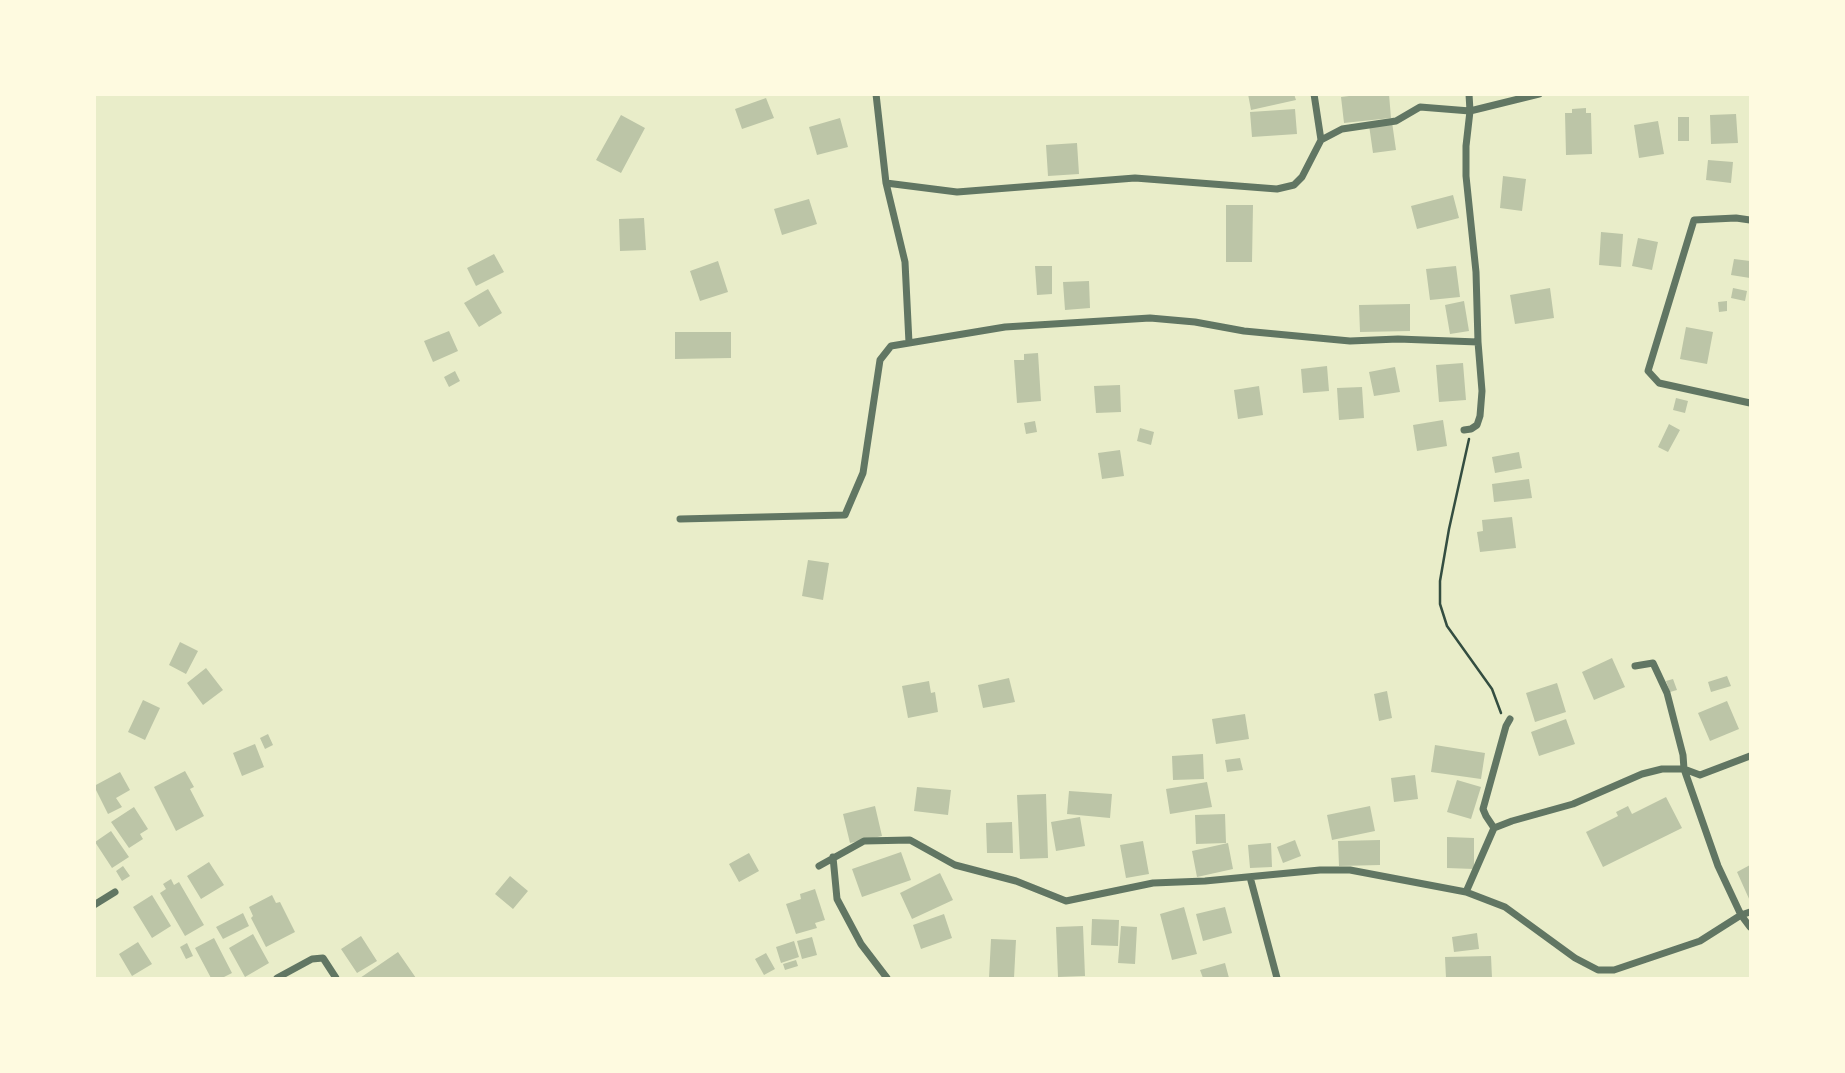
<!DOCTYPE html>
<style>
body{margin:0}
#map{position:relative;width:1845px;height:1073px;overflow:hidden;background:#e9edc9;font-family:"PT Sans",sans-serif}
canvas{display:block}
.frame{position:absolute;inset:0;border:96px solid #fefae0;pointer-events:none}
</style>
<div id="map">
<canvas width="1845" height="1073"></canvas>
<div class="frame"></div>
</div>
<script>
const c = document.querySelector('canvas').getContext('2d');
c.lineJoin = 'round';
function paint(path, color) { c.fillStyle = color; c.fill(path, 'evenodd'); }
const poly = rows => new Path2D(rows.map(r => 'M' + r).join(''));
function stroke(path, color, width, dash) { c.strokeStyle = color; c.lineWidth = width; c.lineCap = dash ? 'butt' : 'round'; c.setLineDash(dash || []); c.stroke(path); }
const building = poly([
 [1248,94,1294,94,1296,100,1251,110],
 [1365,94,1389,94,1391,118,1344,123,1341,97],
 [766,98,774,118,742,129,735,109],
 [1586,108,1586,113,1591,113,1592,154,1566,155,1565,113,1572,113,1572,109],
 [1295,109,1297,134,1252,137,1250,112],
 [1736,114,1738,143,1711,144,1710,115],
 [621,115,645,128,621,173,596,160],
 [1678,117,1689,117,1689,141,1678,141],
 [840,118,848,147,817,155,809,127],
 [1658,121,1664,154,1639,158,1634,125],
 [1392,122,1396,150,1373,153,1369,125],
 [1077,143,1079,174,1048,176,1046,145],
 [1708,160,1733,162,1731,183,1706,180],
 [1503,176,1526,179,1522,211,1500,208],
 [1453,195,1459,218,1417,229,1411,206],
 [809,199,817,224,782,235,774,209],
 [1226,205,1253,205,1252,262,1226,262],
 [644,218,646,250,620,251,619,219],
 [1601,232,1623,234,1621,267,1599,265],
 [1638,238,1658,242,1652,270,1632,266],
 [494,254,504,272,476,286,467,268],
 [1734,259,1750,261,1750,278,1731,275],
 [718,261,728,292,700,301,690,271],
 [1035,266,1052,266,1052,294,1037,295],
 [1456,266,1460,297,1430,300,1426,269],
 [1089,281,1090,308,1065,310,1063,282],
 [1550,288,1554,318,1515,324,1510,295],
 [1733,288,1747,291,1745,301,1731,298],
 [488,289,502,313,479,327,464,303],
 [1464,301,1469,331,1450,334,1445,305],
 [1727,301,1727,311,1719,312,1718,302],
 [1410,304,1410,331,1360,332,1359,305],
 [1686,327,1713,332,1707,364,1680,359],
 [449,331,458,351,433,362,424,341],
 [675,332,731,332,731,358,675,359],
 [1038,353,1041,401,1017,403,1014,360,1024,360,1024,354],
 [1463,363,1466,400,1439,402,1436,365],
 [1327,366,1329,391,1303,393,1301,369],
 [1395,367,1400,392,1374,396,1369,372],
 [455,371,460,381,449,387,444,377],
 [1120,385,1121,412,1096,413,1094,386],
 [1259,386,1263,415,1238,419,1234,390],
 [1362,387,1364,418,1339,420,1337,388],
 [1676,398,1688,401,1685,413,1673,410],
 [1443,420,1447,446,1417,451,1413,425],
 [1035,421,1037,432,1026,434,1024,423],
 [1669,424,1680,430,1668,452,1658,447],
 [1140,428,1154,432,1151,445,1137,441],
 [1120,450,1124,476,1102,479,1098,453],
 [1519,452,1522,468,1495,473,1492,457],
 [1529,479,1532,498,1494,502,1492,484],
 [1512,517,1516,548,1480,552,1477,532,1483,531,1482,520],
 [808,560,829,563,823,600,802,596],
 [180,642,198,651,186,674,169,665],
 [1612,658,1625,687,1594,700,1582,672],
 [206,668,223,690,203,705,187,683],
 [1727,676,1731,686,1711,692,1708,682],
 [1009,678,1015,702,983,708,978,685],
 [1673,679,1677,690,1670,692,1666,681],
 [929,681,931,693,935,692,938,712,908,718,902,686],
 [1557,683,1566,712,1535,722,1526,693],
 [1387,691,1392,718,1379,721,1374,694],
 [143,700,160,708,145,740,128,732],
 [1727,701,1739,729,1710,741,1698,713],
 [1245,714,1249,739,1216,744,1212,719],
 [1566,719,1575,744,1539,756,1531,732],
 [268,734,273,745,265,749,260,738],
 [255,744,264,767,242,776,233,753],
 [1435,745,1485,753,1481,779,1431,772],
 [1203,754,1204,779,1173,780,1172,756],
 [1240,758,1243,770,1227,772,1225,760],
 [185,771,194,787,190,789,204,816,176,831,154,787],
 [120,772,130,790,116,798,122,807,108,814,94,786],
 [1415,775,1418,799,1394,802,1391,778],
 [1457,780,1481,787,1471,819,1447,812],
 [1207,782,1212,807,1170,814,1166,789],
 [917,787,951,790,948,815,914,811],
 [1069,791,1112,794,1110,818,1067,814],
 [1046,794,1048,858,1020,859,1017,795],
 [1666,797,1682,828,1603,867,1586,832,1618,816,1616,812,1628,806,1632,814],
 [875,806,882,836,850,843,843,814],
 [1370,806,1375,831,1332,840,1327,815],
 [134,807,148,829,140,834,143,839,129,848,111,822],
 [1225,814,1226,843,1196,844,1195,815],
 [1080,817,1085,846,1056,851,1051,822],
 [1012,822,1013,853,987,853,986,823],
 [111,831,129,857,112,868,95,842],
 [1447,837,1474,838,1474,869,1447,868],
 [1295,840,1301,856,1283,863,1277,847],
 [1380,840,1380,865,1339,866,1338,841],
 [1143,841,1149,874,1126,878,1120,845],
 [1228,843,1233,869,1197,877,1192,851],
 [1271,843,1272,867,1250,868,1248,845],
 [901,852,911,880,862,897,852,869],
 [749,853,759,871,739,882,729,864],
 [209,862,224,885,201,899,187,876],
 [1750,865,1750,901,1737,872],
 [123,866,130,876,122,881,116,871],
 [940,873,953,900,912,919,900,893],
 [510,876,528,891,513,909,495,894],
 [171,879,174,885,179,882,204,925,185,936,160,893,166,889,163,884],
 [815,889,825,920,815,923,817,928,796,934,786,904,801,899,800,894],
 [152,895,171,926,152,938,133,907],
 [272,895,276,903,280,902,295,932,266,947,251,918,253,916,249,907],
 [1184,907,1197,954,1172,960,1160,914],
 [1225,907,1232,933,1203,941,1196,914],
 [243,913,249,926,223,939,216,927],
 [944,914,952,938,921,949,913,925],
 [1092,919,1119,920,1118,946,1091,945],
 [1083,926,1085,976,1058,977,1056,927],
 [1121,926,1137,927,1135,964,1118,963],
 [1477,933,1479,949,1454,952,1452,937],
 [253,934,269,963,245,977,229,948],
 [361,936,377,961,357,973,341,949],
 [812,937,817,955,802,959,797,941],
 [214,938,232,973,222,978,211,978,195,948],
 [991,939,1016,940,1014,978,989,978],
 [794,941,799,957,781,963,776,947],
 [138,942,152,964,132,976,119,954],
 [187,943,193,956,186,959,180,947],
 [398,952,416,978,360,978],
 [766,953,775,969,764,975,755,959],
 [1491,956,1492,978,1446,978,1445,957],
 [796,960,798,966,785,970,783,964],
 [1225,963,1229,978,1203,978,1200,970]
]);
const path = poly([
 [1469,439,1449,529,1440,581,1440,604,1447,626,1492,689,1501,713]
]);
const minor = poly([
 [876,94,886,183,957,192,1135,178,1277,189,1294,185,1302,177,1321,140,1342,129,1396,121,1420,107,1470,111,1539,94],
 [1314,94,1321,140],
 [886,183,905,262,909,343],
 [1750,220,1736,218,1694,220,1648,371,1659,383,1750,403],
 [1464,430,1471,429,1477,425,1480,416,1482,391,1478,342,1476,272,1466,176,1466,146,1470,111,1469,94],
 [680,519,845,515,863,473,880,360,891,346,1005,327,1150,318,1195,322,1244,331,1350,341,1398,339,1478,342],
 [1635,666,1653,663,1667,693,1683,755,1684,769,1718,866,1741,915,1750,927],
 [1494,828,1512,821,1573,804,1642,774,1662,769,1684,769,1700,775,1750,756],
 [833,857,837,899,861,944,887,978],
 [819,866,864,841,910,840,955,865,1016,881,1066,901,1153,883,1205,881,1320,870,1350,870,1466,892,1505,907,1575,958,1598,970,1614,970,1700,941,1741,915,1750,912],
 [1250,877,1277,978],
 [1466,892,1494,828,1486,816,1483,809,1506,726,1510,719],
 [94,905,115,892],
 [277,978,312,959,323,958,336,978]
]);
paint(building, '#bcc5a7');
stroke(path, '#344e41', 2.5);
stroke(minor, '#617663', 7);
</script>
